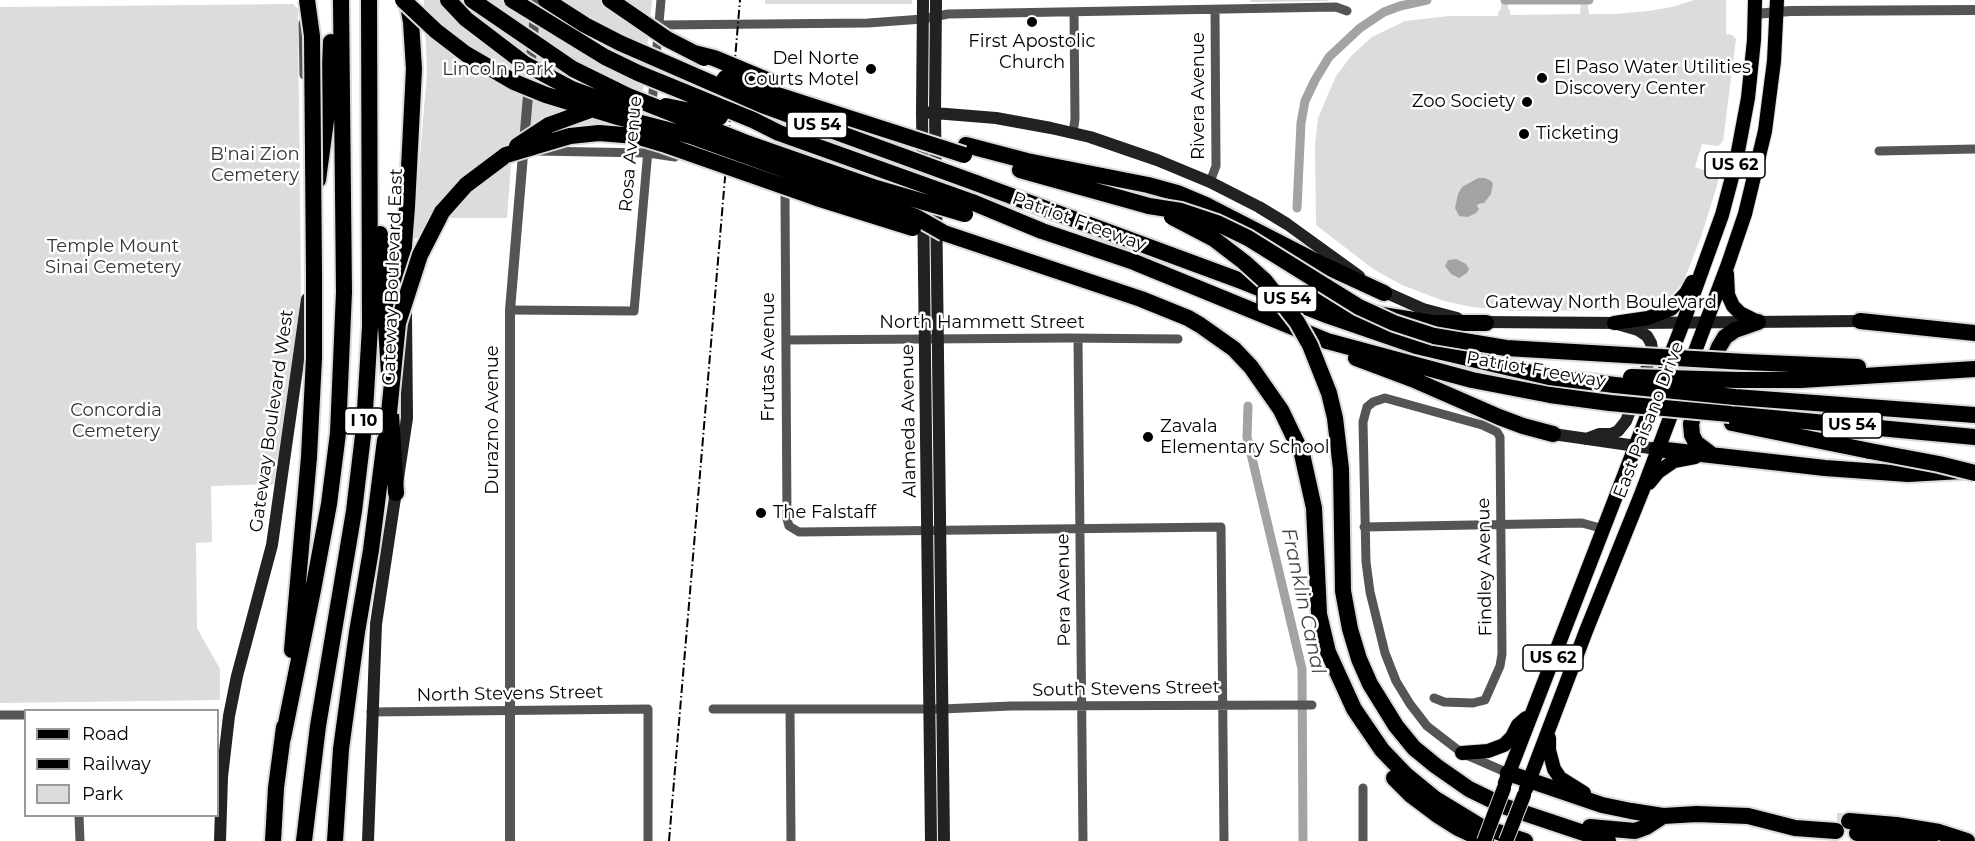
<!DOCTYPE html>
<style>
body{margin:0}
#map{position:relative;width:1975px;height:841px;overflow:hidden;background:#fff;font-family:Montserrat,sans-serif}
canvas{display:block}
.legend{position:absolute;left:24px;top:709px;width:195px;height:108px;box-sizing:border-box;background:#fff;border:2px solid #999;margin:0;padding:8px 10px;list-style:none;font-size:18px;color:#000}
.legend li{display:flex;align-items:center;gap:12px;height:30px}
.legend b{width:30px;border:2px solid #999}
</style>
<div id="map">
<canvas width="1975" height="841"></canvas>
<ul class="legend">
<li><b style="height:8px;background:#000"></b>Road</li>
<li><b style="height:8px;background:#000"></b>Railway</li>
<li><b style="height:16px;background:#dcdcdc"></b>Park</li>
</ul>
</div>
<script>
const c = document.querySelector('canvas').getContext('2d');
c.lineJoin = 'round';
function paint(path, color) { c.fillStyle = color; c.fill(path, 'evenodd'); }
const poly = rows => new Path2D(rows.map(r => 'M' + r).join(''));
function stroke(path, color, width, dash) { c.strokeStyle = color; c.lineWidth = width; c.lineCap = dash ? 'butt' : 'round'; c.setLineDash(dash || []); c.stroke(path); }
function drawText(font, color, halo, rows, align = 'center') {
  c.font = font + ' Montserrat,sans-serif'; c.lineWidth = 5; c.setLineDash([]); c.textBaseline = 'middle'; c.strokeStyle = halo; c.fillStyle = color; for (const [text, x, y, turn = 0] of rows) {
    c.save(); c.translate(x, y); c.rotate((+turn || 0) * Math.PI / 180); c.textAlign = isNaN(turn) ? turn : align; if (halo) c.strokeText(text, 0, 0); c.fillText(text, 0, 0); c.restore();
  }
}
const green = poly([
 [424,0,652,0,638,140,604,137,513,137,507,218,428,218,419,238,413,238,427,73],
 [765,0,912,0,912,4,765,4],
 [1250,0,1328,0,1328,1,1251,2],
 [1501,0,1508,0,1508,9,1510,10,1510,15,1580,14,1581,0,1587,0,1589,14,1615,14,1649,11,1676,6,1694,0,1726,0,1726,34,1732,35,1736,39,1723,141,1718,146,1702,144,1695,167,1715,174,1718,177,1718,182,1702,234,1683,283,1672,295,1659,303,1627,307,1626,310,1512,311,1472,307,1444,301,1402,285,1373,269,1316,225,1315,144,1318,118,1336,76,1352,55,1372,37,1405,21,1449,16,1498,16,1499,11,1501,9],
 [293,4,298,9,301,301,274,484,211,486,212,542,196,543,197,628,220,669,220,700,0,703,0,7]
]);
const water = poly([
 [1478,178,1485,178,1491,181,1493,184,1491,194,1484,203,1478,204,1477,206,1479,209,1476,213,1468,217,1459,216,1455,208,1458,194,1462,187],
 [1456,259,1466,264,1469,269,1467,273,1459,278,1451,274,1445,266,1448,260]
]);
const canal = poly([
 [1505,0,1589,0],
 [1297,208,1301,123,1305,101,1315,80,1329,57,1360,28,1384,12,1400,6,1427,0],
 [1248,406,1247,437,1302,669,1303,841]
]);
const motorwayTunnel = poly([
 [1837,821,1849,821]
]);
const minor = poly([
 [303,23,304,75],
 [659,25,868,23,923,19,948,14,1336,7,1347,11],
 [1073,133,1075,119,1074,12],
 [537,151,648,153,675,157],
 [1879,151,1975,149],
 [1210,182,1216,166,1215,10],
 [785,196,787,519,789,526,799,532,1221,527,1224,841],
 [510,310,634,311,661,0],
 [1078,339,1083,841],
 [786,340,1067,338,1178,339],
 [1364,527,1582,523,1604,529],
 [1434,698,1444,702,1473,703,1485,700,1500,666,1502,654,1500,437,1497,432,1482,425,1385,398,1373,402,1367,407,1363,422,1366,562,1370,592,1385,653,1396,681,1410,704,1427,726,1462,753,1508,773],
 [713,709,942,709,1011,706,1312,705],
 [790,709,791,841],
 [371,712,648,709,648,841],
 [0,715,26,715],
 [1363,788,1363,841],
 [79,816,80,841]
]);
const tertiary = poly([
 [1755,14,1790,11,1975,10],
 [510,841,510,310,536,0]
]);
const secondary = poly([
 [923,0,922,112,931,841],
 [936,0,935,112,944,841],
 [922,112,996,118,1051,128,1090,137,1157,160,1210,182,1259,207,1287,224,1359,276],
 [1378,289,1423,309,1457,318],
 [1480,322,1621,323],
 [1614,323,1638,330,1647,336,1651,343,1652,349,1649,362,1641,382],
 [1639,323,1860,321],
 [1553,434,1657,449],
 [1586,439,1599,434,1611,434,1618,431,1626,421,1635,399],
 [220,841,222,777,229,716,237,676,272,545,307,299],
 [368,841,376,624,407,418,406,314]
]);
const primary = poly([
 [1727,274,1728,295,1733,306,1740,313,1758,322],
 [1614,323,1648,318,1671,309,1686,293,1692,282],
 [1649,483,1658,472,1674,461,1695,457],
 [1549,738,1549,750,1554,769,1560,778,1584,793],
 [1462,753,1488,751,1504,745,1512,737,1518,725,1526,718],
 [1505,783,1683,323,1722,215,1736,162,1748,98,1754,40,1755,0],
 [1526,789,1586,631,1642,492,1728,264,1745,214,1765,131,1774,61,1777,0]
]);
const motorway = poly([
 [966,145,1027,161,1148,185,1177,193,1208,206,1321,264,1384,293],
 [1020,170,1149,206],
 [318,180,328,106,331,42],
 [976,183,1244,282,1329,316,1416,346,1549,377,1615,385],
 [972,202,1042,231,1134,262,1327,341,1472,380,1550,395,1610,403],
 [442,212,466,185,506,155],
 [944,233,1141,299,1188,318,1200,325,1234,349,1251,367,1281,410,1302,454,1314,508,1319,614,1328,652,1354,709,1382,750,1406,775,1434,798,1480,826,1525,841],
 [380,234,389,373],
 [1306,298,1369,313,1433,323,1486,323],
 [399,310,407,207,414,69,411,22,407,0],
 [1860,321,1975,333],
 [1356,358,1412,379,1499,417,1523,426,1553,434],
 [1745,362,1858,367],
 [1738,380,1801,380,1975,369],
 [1735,397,1975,415],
 [390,398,396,493],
 [1730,414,1975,437],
 [1732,423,1870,451],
 [1657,449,1825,468,1908,474,1962,471],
 [1712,455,1696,443,1692,435,1691,424,1696,407,1719,347,1725,337,1735,330,1758,322],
 [1341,469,1343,591,1350,629,1359,659,1370,684,1396,726,1414,748,1436,766,1469,789,1506,807,1608,841],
 [292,650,309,457],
 [283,738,313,590,329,504,338,433,344,292,341,0],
 [1508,773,1602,805,1631,811,1663,816,1697,814,1748,816,1795,828,1836,831],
 [1394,778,1411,795,1439,816,1458,828,1486,841],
 [1849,821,1896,825,1939,832,1967,841],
 [1590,827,1635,831,1646,827,1663,816],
 [1857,833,1930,841],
 [273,841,276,788,284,727],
 [304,841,318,726,354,511,364,427,370,327,369,0],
 [335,841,341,749,357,632,371,550,385,440]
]);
const rail = poly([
 [669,841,740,0]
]);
const primaryBridge = poly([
 [1484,841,1504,788],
 [1506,841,1524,795]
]);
const motorwayBridge = poly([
 [307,0,312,36,314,274,314,358,309,457],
 [403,0,436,31,466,54,514,82,546,95,618,117,691,136,916,217,944,233],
 [448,0,466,19,525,64,572,89,630,110],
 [472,0,573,69,628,96,744,142,876,188,965,214],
 [512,0,605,57,638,73,753,120,779,133,972,202],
 [546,0,585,25,620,43,762,105,976,183],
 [610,0,667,39,704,58],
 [694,53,714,58,774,83],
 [725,78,964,155],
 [666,106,720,117],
 [517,146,549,125,593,109],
 [506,155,570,136,599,133,636,136,663,144,817,198,913,228],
 [1149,206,1181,211,1217,223,1248,238,1359,307,1394,323,1434,336,1506,348,1745,362],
 [1172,217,1214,239,1244,262,1265,281,1297,322,1310,345,1329,393,1335,418,1341,469],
 [1631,377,1738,380],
 [1615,385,1735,397],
 [1610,403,1730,414],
 [389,413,398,323,420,255,442,212],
 [1870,451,1939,464,1975,473]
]);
const markers = [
 [1032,22,6,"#000"],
 [871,69,6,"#000"],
 [1542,78,6,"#000"],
 [1527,102,6,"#000"],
 [1524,134,6,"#000"],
 [1148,437,6,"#000"],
 [761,513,6,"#000"]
];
const shields = [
 [817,125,60],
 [1735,165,60],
 [1287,299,60],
 [364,421,39],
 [1852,425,60],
 [1553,658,60]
];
const shieldNames = [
 ["US 54",817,125],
 ["US 62",1735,165],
 ["US 54",1287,299],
 ["I 10",364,421],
 ["US 54",1852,425],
 ["US 62",1553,658]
];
const poiNames = [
 ["First Apostolic",1032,42,"center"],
 ["Church",1032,63,"center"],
 ["Del Norte",859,59,"right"],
 ["Courts Motel",859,80,"right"],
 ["El Paso Water Utilities",1554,68],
 ["Discovery Center",1554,89],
 ["Zoo Society",1515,102,"right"],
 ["Ticketing",1536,134],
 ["Zavala",1160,427],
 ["Elementary School",1160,448],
 ["The Falstaff",773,513]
];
const parkNames = [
 ["Lincoln Park",498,70],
 ["B'nai Zion",255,155],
 ["Cemetery",255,176],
 ["Temple Mount",113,247],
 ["Sinai Cemetery",113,268],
 ["Concordia",116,411],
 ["Cemetery",116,432]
];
const streetNames = [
 ["Rivera Avenue",1199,96,-90],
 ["Rosa Avenue",631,154,-85],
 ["Patriot Freeway",1079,222,20],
 ["Gateway Boulevard East",393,277,-88],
 ["Gateway North Boulevard",1601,303],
 ["North Hammett Street",982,323],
 ["Frutas Avenue",769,357,-90],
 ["Patriot Freeway",1536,370,10],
 ["Durazno Avenue",493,420,-90],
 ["East Paisano Drive",1649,420,-69],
 ["Gateway Boulevard West",272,421,-82],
 ["Alameda Avenue",909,421,-91],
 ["Findley Avenue",1485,567,-91],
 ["Pera Avenue",1064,590,-91],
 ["South Stevens Street",1126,689,-1],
 ["North Stevens Street",510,694,-1]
];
const waterNames = [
 ["Franklin Canal",1303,601,78]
];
paint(green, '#dcdcdc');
paint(water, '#a3a3a3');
stroke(canal, '#a3a3a3', 9);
stroke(motorwayTunnel, '#d9d9d9', 16, [16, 8]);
stroke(primary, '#dbdbdb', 16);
stroke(motorway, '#dbdbdb', 20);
stroke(minor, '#555', 9);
stroke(tertiary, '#555', 10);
stroke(secondary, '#222', 12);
stroke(primary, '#000', 14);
stroke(motorway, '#000', 16);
stroke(rail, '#000', 2, [9, 3, 1.5, 3]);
stroke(primaryBridge, '#dbdbdb', 16, []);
stroke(motorwayBridge, '#dbdbdb', 20, []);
stroke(primaryBridge, '#000', 14);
stroke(motorwayBridge, '#000', 16);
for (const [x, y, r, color] of markers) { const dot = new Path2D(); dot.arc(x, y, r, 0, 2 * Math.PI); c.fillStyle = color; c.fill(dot); stroke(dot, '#fff', 2); }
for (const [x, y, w] of shields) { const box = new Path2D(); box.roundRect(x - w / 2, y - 13, w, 26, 4.5); c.fillStyle = '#fff'; c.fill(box); stroke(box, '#000', 1.5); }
drawText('bold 16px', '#000', null, shieldNames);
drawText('18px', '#000', '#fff', poiNames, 'left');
drawText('18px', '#333', '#fff', parkNames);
drawText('18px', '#000', '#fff', streetNames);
drawText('italic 20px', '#444', '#fff', waterNames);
</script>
